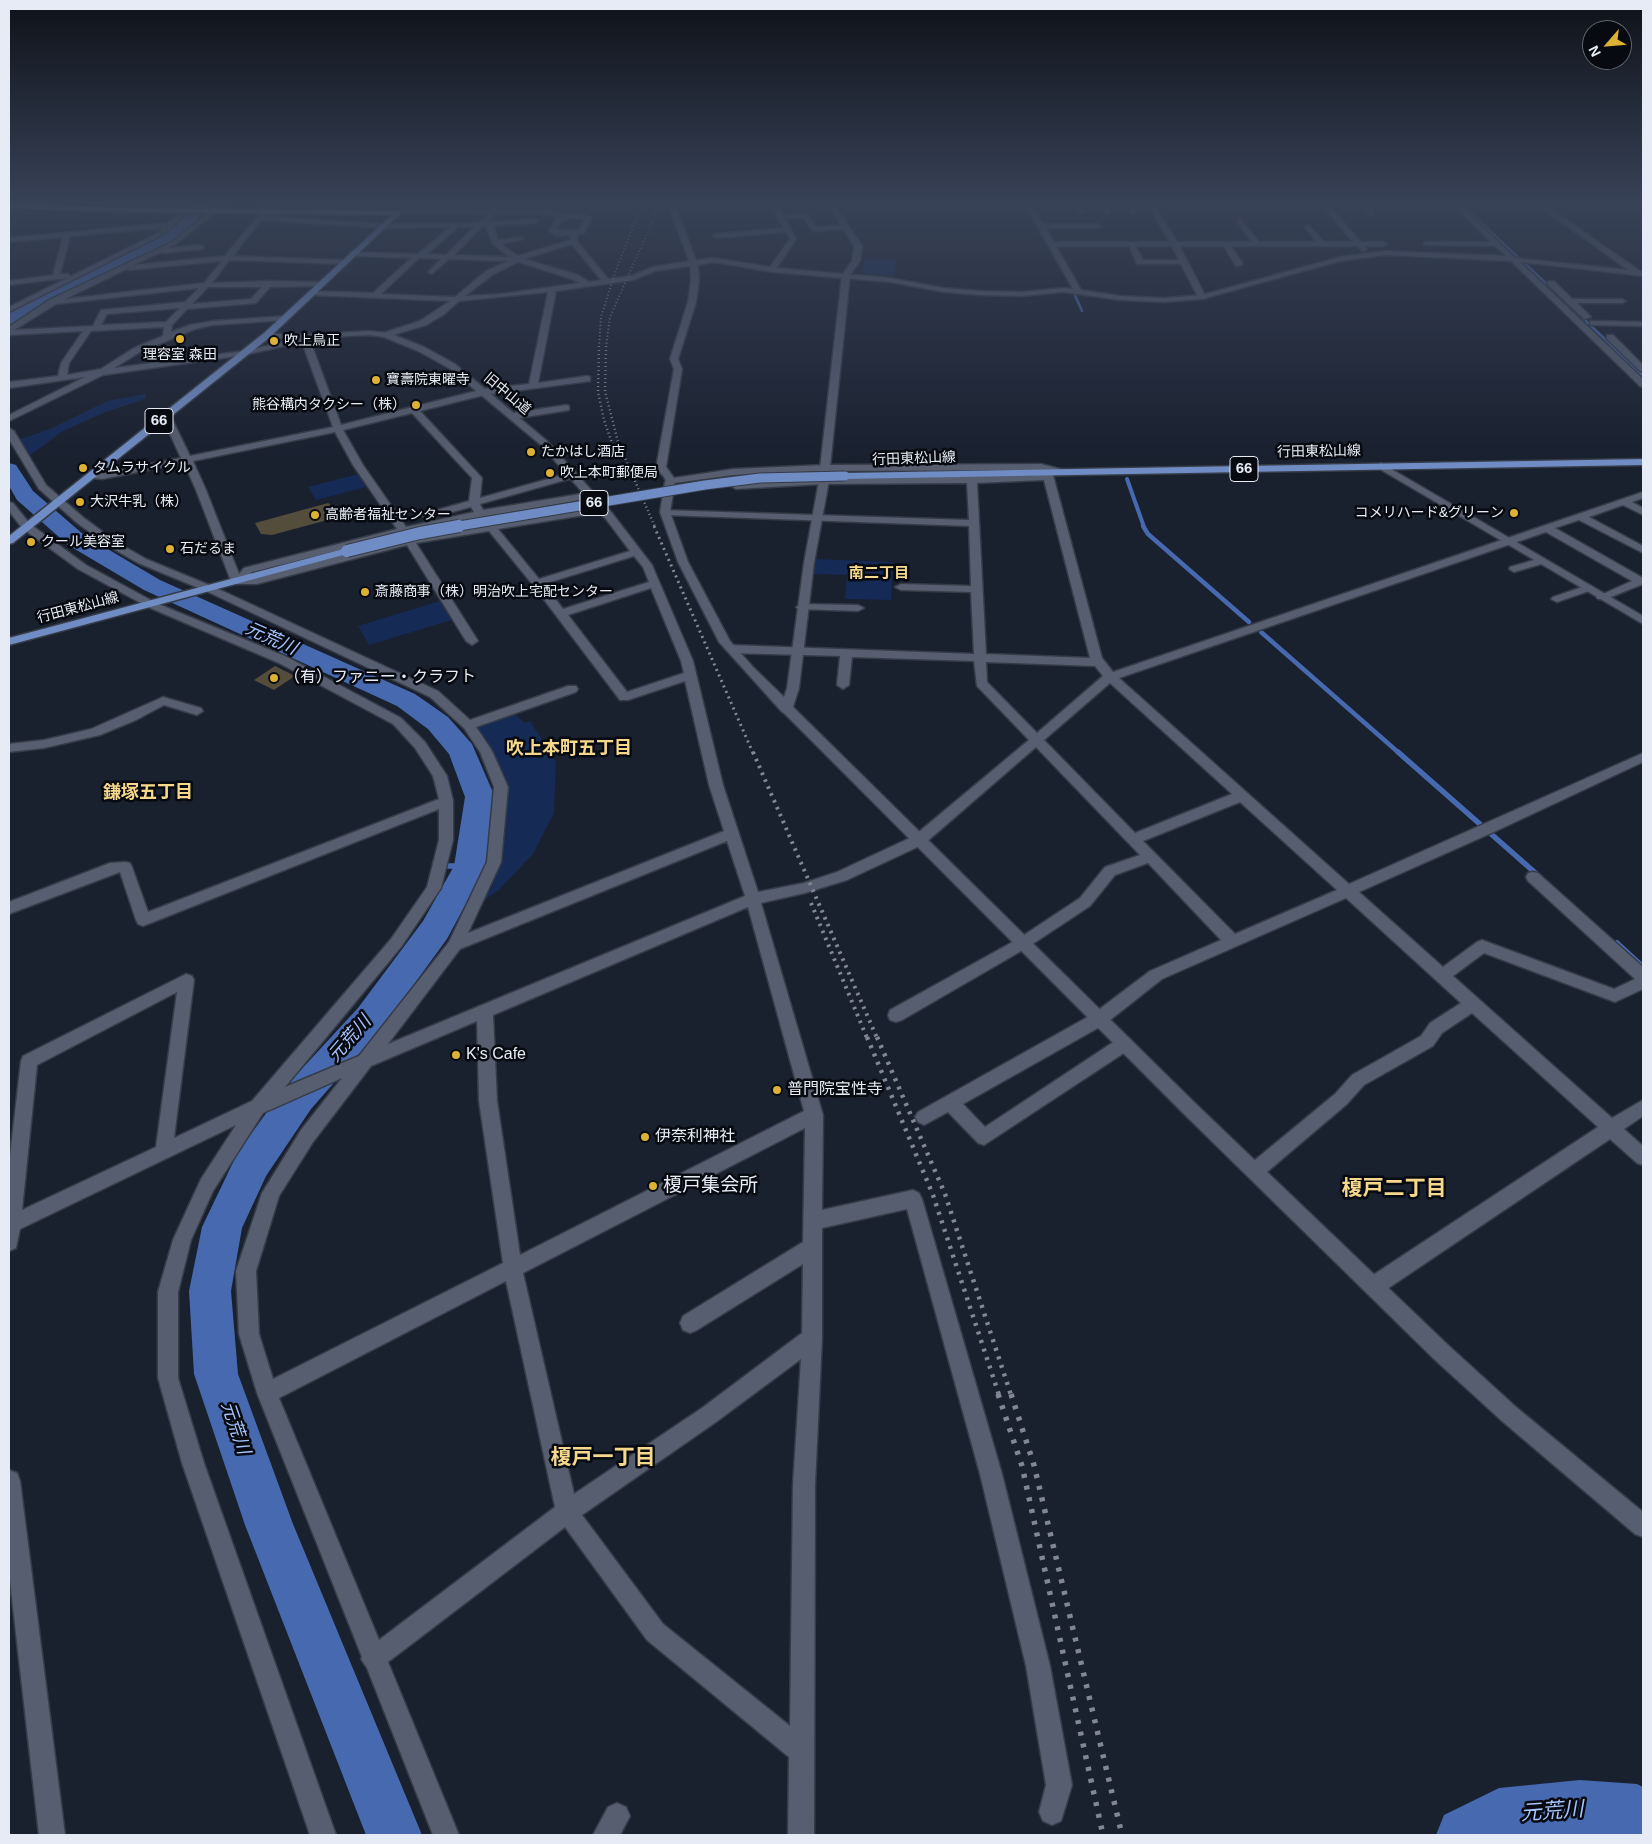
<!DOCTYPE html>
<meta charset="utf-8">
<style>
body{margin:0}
#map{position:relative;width:1652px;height:1844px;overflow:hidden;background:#19202e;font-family:Arial,sans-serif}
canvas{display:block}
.frame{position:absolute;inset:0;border:10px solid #e6ebf5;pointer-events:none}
.north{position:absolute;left:1582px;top:20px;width:50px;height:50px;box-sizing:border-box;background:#070a10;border:1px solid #60646c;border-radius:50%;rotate:243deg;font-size:14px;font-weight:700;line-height:20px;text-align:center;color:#e6ebf5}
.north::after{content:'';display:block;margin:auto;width:18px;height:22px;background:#ddb133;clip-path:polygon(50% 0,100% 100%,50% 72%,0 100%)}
</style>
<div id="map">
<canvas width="1652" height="1844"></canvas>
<div class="frame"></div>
<div class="north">N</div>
</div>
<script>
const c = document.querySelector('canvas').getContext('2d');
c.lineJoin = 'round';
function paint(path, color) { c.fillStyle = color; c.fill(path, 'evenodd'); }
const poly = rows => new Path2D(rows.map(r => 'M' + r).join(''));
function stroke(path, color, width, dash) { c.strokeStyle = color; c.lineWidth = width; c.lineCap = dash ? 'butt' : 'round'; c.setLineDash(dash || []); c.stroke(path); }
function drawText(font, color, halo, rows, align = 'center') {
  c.font = font + ' Arial,"Noto Sans JP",sans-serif'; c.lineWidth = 5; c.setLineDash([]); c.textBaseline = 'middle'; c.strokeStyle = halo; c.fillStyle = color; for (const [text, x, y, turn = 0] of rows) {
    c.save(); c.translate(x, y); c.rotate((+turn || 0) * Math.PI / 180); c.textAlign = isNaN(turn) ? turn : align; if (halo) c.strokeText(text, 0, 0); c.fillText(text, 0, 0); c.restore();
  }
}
const green = poly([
 [866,259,896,260,894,276,863,273,861,271],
 [146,394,145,399,103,413,63,431,29,456,18,440,50,429,107,401],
 [358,474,366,487,316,500,308,487],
 [816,559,893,562,891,600,845,599,847,575,814,574],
 [440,601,452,620,369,645,358,626],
 [512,712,525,723,530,721,556,761,554,813,533,854,499,890,483,901,492,887,506,831,506,783,491,748,476,728,476,725]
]);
const streamFar3 = poly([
 [1024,203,1073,289],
 [1460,203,1553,290],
 [1074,293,1082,311],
 [1560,296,1613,347]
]);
const streamFar2 = poly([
 [1611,346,1643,376],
 [1127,479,1144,527]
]);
const streamFar1 = poly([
 [1143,526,1148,534,1249,622],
 [1261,632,1399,753]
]);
const stream = poly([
 [1398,752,1540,877],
 [447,866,470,866],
 [1617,943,1643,967]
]);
const river = poly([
 [195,203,209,203,196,221,175,240,39,308,15,323,9,324,9,312,27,300,165,234,186,215,195,203],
 [9,463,16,465,33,491,84,535,160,580,415,694,448,717,472,744,495,797,486,866,447,939,382,1028,311,1109,266,1176,242,1228,231,1291,238,1374,293,1524,422,1835,366,1835,245,1525,194,1374,189,1291,202,1227,238,1152,285,1087,358,1008,423,921,454,866,465,797,449,754,428,729,397,706,144,590,68,545,17,500,9,486,9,463],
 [1580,1780,1637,1784,1643,1787,1643,1835,1436,1835,1444,1815,1499,1788,1580,1780]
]);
const building = poly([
 [328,503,346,515,272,535,261,534,255,523],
 [275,666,295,676,274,690,254,680]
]);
const street = poly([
 [184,203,190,203,183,216,174,226,162,235,9,312,9,307,67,278,9,285,9,281,53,275,63,237,9,242,9,238,168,223,177,215,184,203],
 [163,228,158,233,69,277,69,274,60,274,70,236,163,228],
 [212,203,218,203,218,208,212,215,176,244,168,248,200,245,204,247,203,249,165,253,162,252,133,265,225,256,262,211,272,203,279,203,264,216,381,224,479,223,499,203,506,203,487,222,536,219,539,221,536,223,493,226,498,240,523,237,523,239,501,244,518,256,570,240,571,235,557,236,549,231,556,219,569,214,584,214,592,218,584,233,578,234,577,241,608,279,631,276,653,267,689,261,669,207,677,203,686,203,676,208,696,260,714,258,770,267,790,239,786,232,716,238,713,236,716,234,784,228,770,203,776,203,783,215,807,214,816,227,845,225,848,227,845,229,814,231,812,230,803,217,785,219,796,239,777,268,890,278,944,288,980,291,1022,292,1064,288,1073,289,1025,203,1031,203,1043,224,1098,224,1101,226,1098,228,1046,228,1054,242,1252,242,1237,221,1240,219,1259,242,1317,242,1305,227,1308,225,1324,242,1353,242,1320,203,1326,203,1361,242,1383,242,1387,244,1383,246,1364,246,1367,249,1363,251,1357,246,1231,246,1243,264,1239,266,1236,266,1224,246,1136,246,1143,260,1187,260,1188,262,1184,264,1137,264,1129,246,1056,246,1081,290,1120,296,1164,298,1202,295,1340,257,1385,251,1506,256,1495,246,1424,245,1424,243,1426,242,1491,242,1451,203,1458,203,1515,258,1628,270,1535,203,1542,203,1640,271,1643,272,1643,276,1520,262,1643,379,1643,387,1640,386,1511,261,1385,255,1340,261,1202,299,1164,302,1120,300,1064,292,1022,296,980,295,944,292,890,282,772,272,714,262,698,265,699,280,696,302,678,359,682,369,666,467,674,478,733,469,824,465,1041,464,1064,470,1064,474,1061,475,1041,470,824,471,733,475,667,484,664,477,656,468,674,369,670,359,688,302,691,280,690,266,655,271,633,280,556,291,538,383,587,376,590,377,590,381,484,395,420,411,482,478,480,498,573,472,578,475,576,477,480,504,483,510,592,492,597,495,592,498,487,516,494,524,607,507,608,509,603,512,498,529,539,579,630,551,603,515,608,512,612,513,652,565,693,661,723,785,758,892,804,883,837,872,914,836,1029,740,977,686,974,661,852,657,849,685,843,689,837,685,840,656,731,653,725,649,731,645,974,654,971,592,901,590,895,587,901,584,971,586,969,526,665,515,661,514,661,510,969,520,967,483,823,484,736,489,731,486,736,483,823,478,1053,475,1102,658,1113,672,1643,492,1643,498,1632,502,1643,508,1643,515,1623,505,1589,517,1643,546,1643,553,1579,520,1555,528,1643,578,1643,584,1606,599,1598,599,1596,597,1632,581,1546,532,1119,678,1349,884,1643,753,1643,762,1496,831,1359,892,1443,967,1477,942,1482,940,1614,989,1635,979,1528,881,1526,877,1528,873,1533,872,1538,873,1643,967,1643,989,1615,1002,1484,953,1453,976,1612,1118,1643,1100,1643,1116,1624,1129,1643,1146,1643,1165,1637,1163,1610,1139,1381,1293,1374,1295,1367,1293,1364,1286,1367,1279,1598,1127,1472,1013,1442,1033,1433,1046,1364,1085,1347,1104,1261,1177,1255,1179,1249,1177,1246,1171,1249,1165,1335,1094,1352,1075,1421,1036,1430,1023,1461,1003,1346,898,1162,979,1105,1024,963,1104,985,1127,1118,1039,1124,1037,1130,1039,1132,1044,1130,1049,984,1145,978,1143,948,1112,924,1125,918,1122,915,1117,918,1112,1093,1014,1150,971,1221,940,1148,863,1115,875,1090,906,1028,947,902,1020,896,1022,890,1020,888,1015,890,1010,1018,939,1080,898,1105,867,1140,855,1036,747,924,844,847,880,805,893,761,903,823,1115,822,1210,913,1190,919,1193,922,1199,1002,1474,1050,1666,1072,1785,1061,1821,1052,1825,1043,1821,1039,1812,1046,1785,1026,1666,980,1474,907,1209,822,1228,822,1338,815,1485,814,1835,788,1835,789,1757,647,1640,565,1527,388,1662,459,1835,433,1835,367,1668,361,1659,362,1657,257,1393,239,1334,236,1271,262,1193,301,1130,342,1078,263,1113,213,1191,191,1240,178,1292,178,1378,204,1463,336,1835,310,1835,182,1463,158,1378,158,1292,173,1240,201,1179,236,1125,20,1229,16,1248,9,1251,9,1164,21,1061,23,1056,186,974,192,976,194,980,174,1138,252,1101,391,939,427,887,439,840,439,809,143,926,138,924,136,920,120,872,9,914,9,902,110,863,125,862,130,863,132,867,148,912,439,799,433,776,415,748,393,724,279,663,148,607,78,569,22,528,9,511,9,502,13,503,30,524,86,565,156,603,287,657,401,718,425,742,447,776,453,801,453,840,441,888,401,947,285,1087,359,1056,449,942,487,862,494,787,480,752,464,728,430,697,206,591,138,563,110,547,76,522,39,489,9,439,9,428,14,431,46,485,84,518,118,543,146,559,214,587,438,691,470,720,568,686,576,686,578,689,576,692,476,727,492,751,508,787,501,862,468,933,724,831,709,785,685,681,628,700,620,700,533,585,489,531,416,543,478,641,472,645,466,641,407,545,257,584,236,584,231,581,196,490,184,463,102,479,91,478,86,475,91,472,102,473,181,458,165,423,156,419,161,416,172,419,190,456,333,427,302,342,244,355,103,375,9,421,9,415,85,377,9,388,9,382,58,376,61,363,83,331,9,335,9,327,49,300,172,242,208,213,212,208,212,203],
 [570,218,585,219,579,230,556,230,561,221,570,218],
 [261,220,383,228,450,227,418,254,350,252,349,254,353,256,411,258,373,293,311,291,307,293,311,295,450,301,420,321,383,333,383,337,386,337,426,325,443,315,459,301,548,292,529,384,484,389,341,425,310,340,316,339,316,335,244,351,114,368,140,352,195,329,213,325,286,320,290,318,286,316,213,321,190,325,171,332,172,325,187,309,256,303,270,287,321,286,325,284,321,282,269,281,212,283,229,260,344,264,348,262,344,260,233,256,261,220],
 [458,227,474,227,446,255,427,254,458,227],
 [482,227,486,227,493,244,509,257,454,255,482,227],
 [572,244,601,280,589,282,578,275,524,259,572,244],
 [419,258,441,259,428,272,432,274,449,259,508,261,486,271,455,297,381,294,419,258],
 [222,261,204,283,65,299,127,269,130,270,222,261],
 [518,262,572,279,580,283,501,294,465,296,492,275,518,262],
 [208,287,262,287,251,299,192,304,208,287],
 [199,288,185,302,101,310,93,326,14,330,56,304,199,288],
 [180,308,166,322,101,325,107,314,180,308],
 [164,327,163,336,134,348,101,369,67,375,69,363,91,331,164,327],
 [412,413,472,478,469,501,423,514,422,516,427,519,471,507,474,512,406,527,363,465,343,430,412,413],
 [335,432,353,465,397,529,244,568,239,574,206,490,193,461,335,432],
 [1044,480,1090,658,986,654,977,483,1044,480],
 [478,518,484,526,413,537,410,532,478,518],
 [400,535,403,539,257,578,247,577,252,572,400,535],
 [634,556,643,567,649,582,563,609,544,584,634,556],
 [651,588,681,661,684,673,627,692,568,615,651,588],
 [986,662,1095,666,1103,676,1037,733,987,682,986,662],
 [1110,683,1232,794,1135,833,1044,740,1110,683],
 [1240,802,1337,890,1235,934,1143,841,1240,802],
 [727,841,745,896,388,1044,460,949,727,841],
 [748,907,804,1111,520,1255,497,1101,493,1015,748,907],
 [177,992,156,1147,22,1210,37,1065,177,992],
 [477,1021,479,1101,503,1263,273,1379,259,1334,256,1271,279,1196,313,1142,371,1066,477,1021],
 [805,1128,803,1242,683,1316,680,1323,683,1330,690,1333,697,1330,803,1264,802,1333,702,1408,574,1494,523,1273,805,1128],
 [506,1281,555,1507,379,1640,279,1398,506,1281],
 [801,1359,793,1485,790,1726,663,1624,582,1515,716,1422,801,1359],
 [553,203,559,203,551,214,547,214,546,213,553,203],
 [1074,203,1080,203,1083,213,1079,213,1074,203],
 [1100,203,1106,203,1110,214,1106,214,1100,203],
 [1126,203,1132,203,1136,213,1132,213,1126,203],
 [1358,203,1365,203,1374,213,1374,215,1370,215,1358,203],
 [1548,281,1554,281,1572,299,1622,299,1626,301,1622,303,1577,303,1591,317,1584,319,1548,285,1548,281],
 [1590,321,1643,322,1643,326,1593,325,1590,325,1590,321],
 [1607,335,1613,335,1643,365,1643,371,1640,371,1607,339,1607,335],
 [566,405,569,406,569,410,513,419,508,416,513,413,566,405],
 [1541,558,1545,559,1546,561,1545,563,1514,572,1509,569,1510,567,1541,558],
 [1588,585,1594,588,1592,590,1557,602,1551,599,1553,597,1588,585],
 [802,604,858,605,864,608,858,611,798,609,796,607,802,604],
 [163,697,201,708,203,711,197,715,164,705,136,720,100,735,44,748,9,752,9,744,44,740,91,729,163,697],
 [9,1470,17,1473,20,1481,65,1835,39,1835,9,1572,9,1470],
 [617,1803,626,1807,630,1816,620,1835,593,1835,608,1807,617,1803]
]);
const secondary = poly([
 [827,203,833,203,862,246,860,261,850,275,828,486,814,563,799,688,793,707,1196,1104,1448,1345,1516,1407,1643,1512,1643,1537,1635,1534,1502,1421,1434,1359,1184,1114,784,713,782,712,719,642,678,562,660,512,665,482,670,479,675,482,670,512,688,562,730,641,753,667,784,697,787,688,804,563,818,486,842,275,852,261,854,246,827,203],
 [1147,203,1153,203,1178,243,1206,297,1205,299,1198,297,1170,243,1147,203],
 [399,210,543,210,572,216,569,218,543,214,401,213,399,212,399,210],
 [369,331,389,333,424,347,455,364,547,441,612,513,612,517,604,517,541,445,449,368,418,351,384,337,369,335,296,339,267,337,263,335,267,333,296,335,369,331],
 [1381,463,1643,616,1643,624,1378,468,1376,466,1381,463]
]);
const primary = poly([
 [9,204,130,208,398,211,401,213,270,337,13,543,9,544,9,536,264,333,392,215,130,212,9,208,9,204],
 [1643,459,1643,465,845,479,840,476,845,473,1643,459],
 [347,548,351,549,352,551,351,553,9,645,9,638,347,548]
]);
const railFar5 = poly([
 [599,347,601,317,615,273,642,203],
 [606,347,610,317,652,222,658,203]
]);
const railFar4 = poly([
 [599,346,598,392,604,420,613,446],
 [606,346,605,391,618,442,655,527]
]);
const railFar3 = poly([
 [654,526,753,753]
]);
const railFar2 = poly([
 [753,752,877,1038],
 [811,903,867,1038]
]);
const railFar1 = poly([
 [867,1037,933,1195,999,1395],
 [877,1037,945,1194,1011,1395]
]);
const rail = poly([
 [998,1394,1022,1466,1103,1835],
 [1011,1394,1034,1465,1122,1835]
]);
const primaryBridgeFar1 = poly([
 [453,527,705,485,760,478,845,476]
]);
const primaryBridge = poly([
 [347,551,420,533,459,526]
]);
const markers = [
 [180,339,5,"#ddb133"],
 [274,341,5,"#ddb133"],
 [376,380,5,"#ddb133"],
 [416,405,5,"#ddb133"],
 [531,452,5,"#ddb133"],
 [83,468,5,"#ddb133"],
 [550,473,5,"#ddb133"],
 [80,502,5,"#ddb133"],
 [1514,513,5,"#ddb133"],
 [315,515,5,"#ddb133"],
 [31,542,5,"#ddb133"],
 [170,549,5,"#ddb133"],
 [365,592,5,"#ddb133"],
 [274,678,5,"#ddb133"],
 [456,1055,5,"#ddb133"],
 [777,1090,5,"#ddb133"],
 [645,1137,5,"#ddb133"],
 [653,1186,5,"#ddb133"]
];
const farPoinames = [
 ["吹上鳥正",284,341],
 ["理容室 森田",180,355,"center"],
 ["寶壽院東曜寺",386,380],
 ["熊谷構内タクシー（株）",406,405,"right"],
 ["たかはし酒店",541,452],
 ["タムラサイクル",93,468],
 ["吹上本町郵便局",560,473],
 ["大沢牛乳（株）",90,502],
 ["コメリハード&グリーン",1504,513,"right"],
 ["高齢者福祉センター",325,515],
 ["クール美容室",41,542],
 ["石だるま",180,549],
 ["斎藤商事（株）明治吹上宅配センター",375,592]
];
const farStreetnames = [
 ["旧中山道",507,394,40],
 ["行田東松山線",1319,452,-1],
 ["行田東松山線",914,459,-2],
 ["行田東松山線",78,608,-15]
];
const shields = [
 [159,421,28],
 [1244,469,28],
 [594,503,28]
];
const shieldNames = [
 ["66",159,421],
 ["66",1244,469],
 ["66",594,503]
];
const farNeighbourhoodnames = [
 ["南二丁目",879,574]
];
const poiNames = [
 ["（有）ファニー・クラフト",284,678],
 ["K's Cafe",466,1055],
 ["普門院宝性寺",787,1090],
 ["伊奈利神社",655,1137]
];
const waterNames = [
 ["元荒川",271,639,24],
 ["元荒川",350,1039,-49],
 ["元荒川",235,1428,71]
];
const neighbourhoodNames = [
 ["吹上本町五丁目",569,749],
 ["鎌塚五丁目",148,793]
];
const nearPoinames = [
 ["榎戸集会所",663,1186]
];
const nearNeighbourhoodnames = [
 ["榎戸二丁目",1394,1189],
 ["榎戸一丁目",603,1458]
];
const nearWaternames = [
 ["元荒川",1552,1812,-4]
];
paint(green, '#162a56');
stroke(streamFar3, '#4769af', 2.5);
stroke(streamFar2, '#4769af', 4);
stroke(streamFar1, '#4769af', 4.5);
stroke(stream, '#4769af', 5.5);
paint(river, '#4769af');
paint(building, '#544d3c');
stroke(street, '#363c47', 3);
stroke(secondary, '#363c47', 3);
stroke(primary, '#363c47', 3);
paint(street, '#565e6f');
paint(secondary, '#565e6f');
paint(primary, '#708cc4');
stroke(railFar5, '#818793', 2, [1, 2.5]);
stroke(railFar4, '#818793', 2.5, [1, 3]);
stroke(railFar3, '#818793', 3, [2, 4]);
stroke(railFar2, '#818793', 4, [2.5, 5]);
stroke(railFar1, '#818793', 4.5, [3, 6]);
stroke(rail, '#818793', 5.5, [4, 8]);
stroke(primaryBridgeFar1, '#363c47', 11, []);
stroke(primaryBridge, '#363c47', 14, []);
stroke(primaryBridgeFar1, '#708cc4', 9);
stroke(primaryBridge, '#708cc4', 12);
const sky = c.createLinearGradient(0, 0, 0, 461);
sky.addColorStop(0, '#0e1219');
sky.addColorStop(0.44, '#384257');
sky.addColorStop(1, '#38425700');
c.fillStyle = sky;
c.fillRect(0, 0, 1652, 461);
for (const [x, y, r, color] of markers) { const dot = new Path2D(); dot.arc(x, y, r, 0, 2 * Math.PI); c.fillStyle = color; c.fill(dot); stroke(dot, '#070a10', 2); }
drawText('14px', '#e6ebf5', '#070a10', farPoinames, 'left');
drawText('14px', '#e6ebf5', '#070a10', farStreetnames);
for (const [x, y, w] of shields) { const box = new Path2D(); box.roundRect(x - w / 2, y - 12.5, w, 25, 4); c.fillStyle = '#070a10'; c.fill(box); stroke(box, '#e6ebf5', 1); }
drawText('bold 15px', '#e6ebf5', null, shieldNames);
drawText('bold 15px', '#f6d88c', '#070a10', farNeighbourhoodnames);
drawText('16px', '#e6ebf5', '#070a10', poiNames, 'left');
drawText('italic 18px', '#a5c3fd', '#070a10', waterNames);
drawText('bold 18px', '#f6d88c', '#070a10', neighbourhoodNames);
drawText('19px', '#e6ebf5', '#070a10', nearPoinames, 'left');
drawText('bold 21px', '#f6d88c', '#070a10', nearNeighbourhoodnames);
drawText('italic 21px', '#a5c3fd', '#070a10', nearWaternames);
</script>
